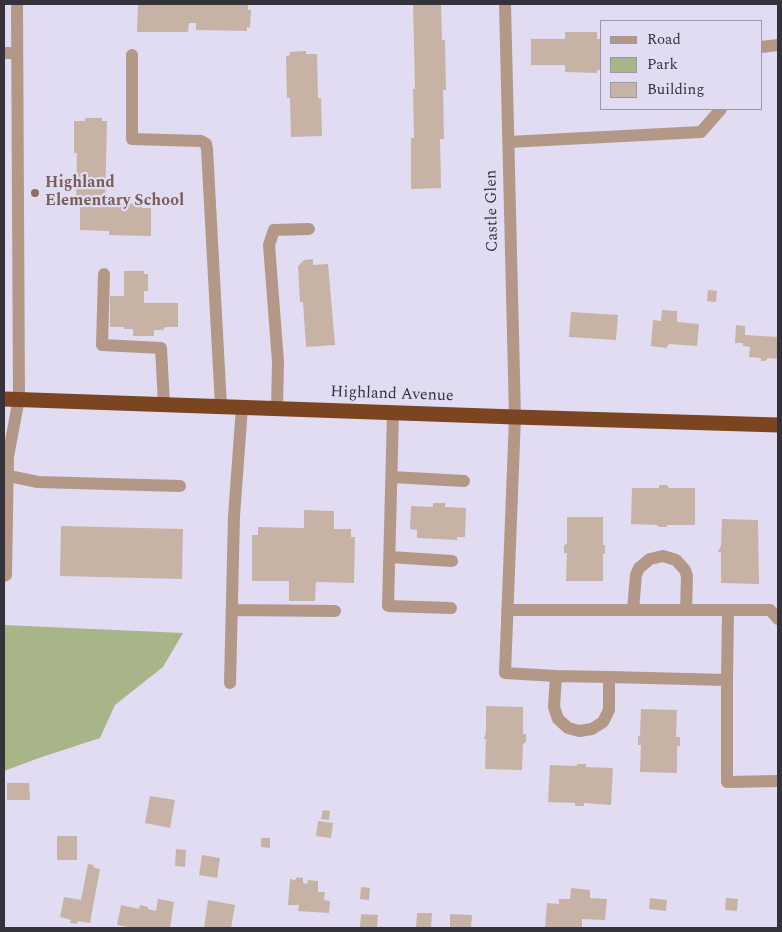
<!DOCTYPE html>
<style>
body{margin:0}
#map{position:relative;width:782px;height:932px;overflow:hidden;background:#e2dcf3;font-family:Spectral,serif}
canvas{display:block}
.frame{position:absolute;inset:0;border:5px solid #34323a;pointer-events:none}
.legend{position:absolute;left:600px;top:20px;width:162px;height:90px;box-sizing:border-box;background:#e2dcf3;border:1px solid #9c98a9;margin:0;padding:6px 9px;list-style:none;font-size:15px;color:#34323a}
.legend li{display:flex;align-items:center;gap:10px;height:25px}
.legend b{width:25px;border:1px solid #9c98a9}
</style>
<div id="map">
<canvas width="782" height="932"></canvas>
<div class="frame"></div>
<ul class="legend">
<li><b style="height:6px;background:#b39888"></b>Road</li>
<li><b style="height:14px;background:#a7b589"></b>Park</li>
<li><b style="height:14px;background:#c7b3a5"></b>Building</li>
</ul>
</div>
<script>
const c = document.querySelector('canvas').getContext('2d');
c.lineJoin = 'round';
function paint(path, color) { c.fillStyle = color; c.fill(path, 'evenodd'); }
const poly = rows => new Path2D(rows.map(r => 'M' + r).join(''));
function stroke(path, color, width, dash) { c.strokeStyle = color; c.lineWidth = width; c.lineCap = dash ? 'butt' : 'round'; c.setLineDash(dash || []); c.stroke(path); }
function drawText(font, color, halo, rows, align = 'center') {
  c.font = font + ' Spectral,serif'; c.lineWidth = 4.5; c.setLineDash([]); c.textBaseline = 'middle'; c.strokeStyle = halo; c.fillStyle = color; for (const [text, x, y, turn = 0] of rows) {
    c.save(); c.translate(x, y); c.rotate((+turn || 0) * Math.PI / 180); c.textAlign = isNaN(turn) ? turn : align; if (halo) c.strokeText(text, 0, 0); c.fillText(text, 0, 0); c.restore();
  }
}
const green = poly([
 [4,625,183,633,163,667,115,705,100,738,39,758,4,771]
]);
const building = poly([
 [138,4,248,4,248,10,251,10,250,28,247,27,247,31,196,30,196,23,189,23,188,32,137,32],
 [413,4,441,4,442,40,445,40,446,90,443,90,444,139,440,139,441,188,411,189,411,138,414,138,413,89,415,89],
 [565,32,597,32,597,39,601,39,601,70,597,70,597,73,565,72,565,65,531,65,531,39,565,39],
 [306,51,306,54,317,54,318,98,321,98,322,136,291,137,290,98,287,98,286,56,290,55,290,52],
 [85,118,102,118,102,121,107,121,105,203,142,204,142,208,151,208,151,236,109,235,109,231,80,230,80,200,76,200,77,153,74,153,74,121,85,121],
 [313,259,313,265,328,264,335,345,306,347,303,302,300,302,298,266,304,260],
 [124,271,144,271,144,274,148,274,148,291,144,291,144,303,178,303,178,327,165,327,163,330,154,330,154,336,133,336,133,329,124,329,124,327,110,327,110,296,124,296],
 [708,290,717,291,716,302,707,301],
 [662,310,677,311,677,322,699,324,697,346,669,344,666,348,651,346,653,320,661,321],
 [571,312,618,315,616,340,569,337],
 [736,325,745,326,745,335,778,337,778,359,768,358,765,361,761,361,761,358,749,357,750,347,743,346,743,343,735,343],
 [659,485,667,485,669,488,695,488,695,525,667,525,667,527,659,527,657,525,631,524,632,488,659,488],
 [433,503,445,503,445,507,466,508,465,537,457,537,457,540,417,538,417,530,410,529,411,506,433,507],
 [304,510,334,511,334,529,351,529,351,537,355,537,354,583,316,582,315,601,289,601,289,581,252,581,252,535,258,535,258,527,304,528],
 [567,517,603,517,603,545,605,545,605,554,603,554,603,581,566,581,567,553,564,553,564,545,567,544],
 [722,519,758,520,759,584,721,583,721,552,718,552,721,546],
 [61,526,183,529,182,579,60,576],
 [486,706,523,707,523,734,526,734,526,742,523,744,522,770,485,769,486,739,484,739,486,732],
 [641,709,677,710,676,737,680,737,680,746,677,746,677,773,640,772,641,745,638,745,638,737,640,735],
 [577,764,586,764,586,767,613,768,611,805,584,803,584,806,575,806,575,803,548,802,550,765,577,766],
 [7,783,29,783,30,800,7,800],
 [150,796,175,800,170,828,145,823],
 [323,810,330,811,329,820,321,819],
 [318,821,333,823,331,838,316,836],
 [57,836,77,836,77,860,57,860],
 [261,838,270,838,270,848,261,847],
 [176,849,186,850,185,867,175,866],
 [202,855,220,858,217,878,199,875],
 [88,864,94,865,93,867,100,869,90,923,78,921,77,924,70,923,71,920,60,917,64,897,81,900],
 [297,877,303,878,303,883,307,884,308,880,318,881,318,892,325,892,324,900,330,901,329,913,298,911,299,905,288,905,290,879,295,880],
 [361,887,370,888,369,900,360,899],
 [571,888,590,890,590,898,607,899,605,920,582,919,582,928,545,928,547,903,559,904,559,899,570,899],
 [650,898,667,900,666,911,649,909],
 [726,898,738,899,737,911,725,910],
 [158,899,174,902,170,928,133,928,117,925,121,905,139,909,140,905,148,907,148,909,156,911],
 [208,900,235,905,231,928,204,928],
 [417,913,432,913,431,928,416,928],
 [361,914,378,915,377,928,360,928],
 [450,914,472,915,471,928,450,928]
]);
const minor = poly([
 [505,4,515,417,505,673,556,676,554,707,558,719,568,728,579,731,592,729,603,722,609,710,609,677,727,680,727,782,778,781],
 [761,47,778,45],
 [4,53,17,53],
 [132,55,132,139,201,141,206,144,207,149,221,406],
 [508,142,701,132,721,109],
 [104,274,102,345,161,348,164,404],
 [277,408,278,362,269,245,274,230,309,229],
 [393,413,388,606,451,608],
 [4,475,38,482,180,486],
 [392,477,464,481],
 [390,557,452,561],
 [4,576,6,575,8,457,19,398,17,4],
 [233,610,335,611],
 [507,610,633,610,636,575,639,568,650,559,663,556,676,560,685,570,687,576,686,610,770,610,778,619],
 [633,610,686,610],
 [556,676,609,677],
 [727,680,728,610],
 [230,683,234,516,242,407]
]);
const highway = poly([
 [4,399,515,417,778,425]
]);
const markers = [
 [35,193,5,"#8d6e63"]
];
const educationNames = [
 ["Highland",45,184],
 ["Elementary School",45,202]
];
const streetNames = [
 ["Castle Glen",493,211,-91],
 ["Highland Avenue",392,395,2]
];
paint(green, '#a7b589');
paint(building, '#c7b3a5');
stroke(minor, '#b39888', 12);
stroke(highway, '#7a4520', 15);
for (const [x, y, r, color] of markers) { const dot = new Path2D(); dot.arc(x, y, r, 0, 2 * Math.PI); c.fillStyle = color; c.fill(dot); stroke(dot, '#e2dcf3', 2); }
drawText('bold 16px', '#785e54', '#e2dcf3', educationNames, 'left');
drawText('16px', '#34323a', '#e2dcf3', streetNames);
</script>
